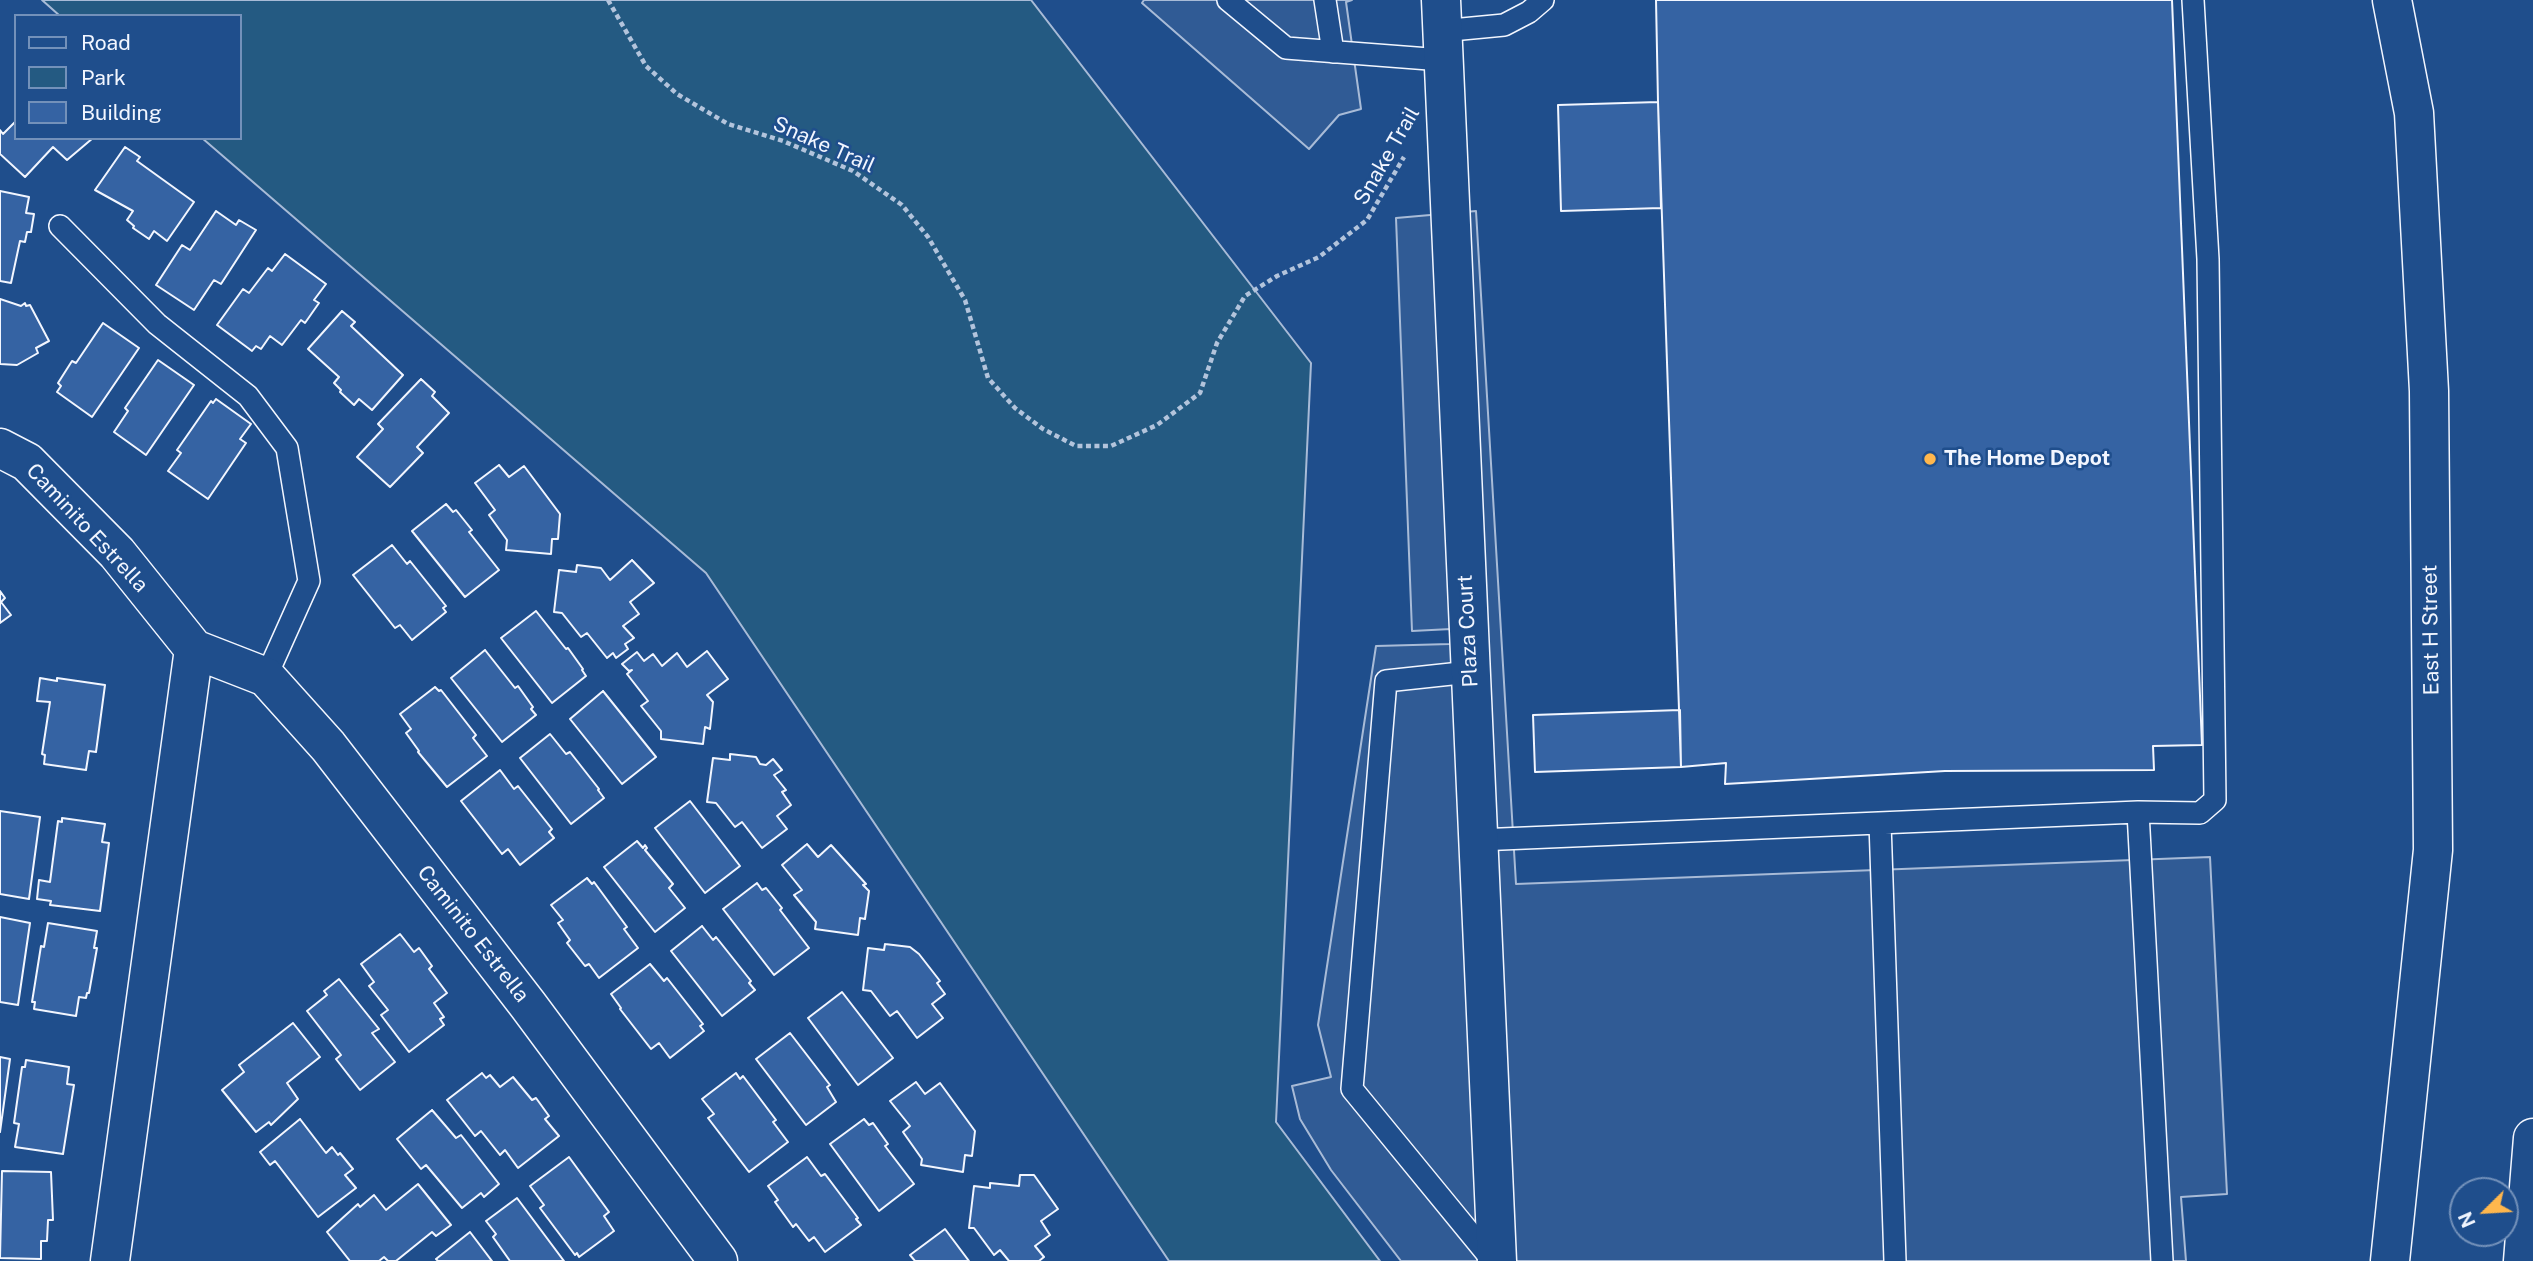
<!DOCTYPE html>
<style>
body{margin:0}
#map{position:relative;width:2533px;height:1261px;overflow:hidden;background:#1f4e8c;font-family:"Public Sans",sans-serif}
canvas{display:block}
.legend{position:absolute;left:14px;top:14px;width:228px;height:126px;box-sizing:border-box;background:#1f4e8c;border:2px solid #7391ba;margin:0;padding:9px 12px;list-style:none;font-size:21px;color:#f2f6ff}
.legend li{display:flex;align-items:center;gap:14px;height:35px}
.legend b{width:35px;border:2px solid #7391ba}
.north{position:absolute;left:2449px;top:1177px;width:70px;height:70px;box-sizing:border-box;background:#1f4e8c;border:2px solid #7391ba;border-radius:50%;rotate:246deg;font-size:19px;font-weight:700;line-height:28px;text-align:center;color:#f2f6ff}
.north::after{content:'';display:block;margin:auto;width:24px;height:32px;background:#ffb74d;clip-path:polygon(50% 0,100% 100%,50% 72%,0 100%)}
</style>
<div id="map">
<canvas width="2533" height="1261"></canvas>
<ul class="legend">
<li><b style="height:9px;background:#1f4e8c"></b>Road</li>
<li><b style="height:19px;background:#245a82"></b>Park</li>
<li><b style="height:19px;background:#3563a3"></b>Building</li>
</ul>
<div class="north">N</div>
</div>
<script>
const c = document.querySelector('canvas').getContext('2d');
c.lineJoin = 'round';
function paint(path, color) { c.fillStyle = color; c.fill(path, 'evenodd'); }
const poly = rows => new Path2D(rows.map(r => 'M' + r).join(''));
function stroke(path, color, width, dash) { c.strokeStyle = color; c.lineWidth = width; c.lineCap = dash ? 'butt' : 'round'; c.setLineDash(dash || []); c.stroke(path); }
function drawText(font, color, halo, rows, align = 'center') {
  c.font = font + ' "Public Sans",sans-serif'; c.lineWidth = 5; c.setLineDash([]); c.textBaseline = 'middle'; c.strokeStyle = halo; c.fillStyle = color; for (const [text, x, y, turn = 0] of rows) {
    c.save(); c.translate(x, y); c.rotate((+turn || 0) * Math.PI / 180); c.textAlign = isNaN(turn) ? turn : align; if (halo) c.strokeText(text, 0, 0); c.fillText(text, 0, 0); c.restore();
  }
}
const green = poly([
 [42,0,1031,0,1311,363,1276,1122,1380,1261,1169,1261,706,573,202,138,240,138,240,16,60,16,42,0]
]);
const parking = poly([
 [1144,0,1352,0,1346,2,1361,109,1339,115,1309,149,1142,3,1144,0],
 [1476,211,1516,884,2210,857,2227,1194,2181,1197,2186,1261,1401,1261,1331,1170,1300,1119,1292,1086,1331,1077,1318,1025,1376,646,1450,644,1451,629,1412,631,1396,218,1476,211]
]);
const building = poly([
 [1656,0,2172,0,2202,745,2153,746,2154,770,1945,771,1725,784,1726,763,1681,767,1658,102,1656,0],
 [1658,102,1661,208,1561,211,1558,105,1658,102],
 [16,121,16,138,93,138,67,160,53,147,25,177,0,154,0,130,3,134,16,121],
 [125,147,140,157,137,161,194,202,167,241,154,231,149,239,133,228,134,226,127,220,133,211,95,190,125,147],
 [0,191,29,197,26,213,34,214,31,232,27,232,25,242,20,241,11,283,0,281,0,191],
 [216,211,236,225,239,220,256,230,221,284,214,280,194,310,156,285,182,245,190,250,216,211],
 [285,254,326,284,314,300,319,303,305,323,301,320,282,345,270,336,261,349,256,346,252,351,217,325,243,289,249,293,268,268,272,271,285,254],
 [0,299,21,306,25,303,26,306,30,305,49,341,36,348,38,353,17,365,0,364,0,299],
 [342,311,355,322,351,326,403,375,372,410,359,399,354,405,340,392,341,390,334,383,339,377,308,349,342,311],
 [103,323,139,348,92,417,57,392,61,386,58,383,72,361,76,363,103,323],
 [158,360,194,385,146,455,114,432,128,411,125,408,158,360],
 [421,379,435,392,432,396,449,413,417,447,423,453,390,487,357,457,383,429,378,424,421,379],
 [216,399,251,424,240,439,246,443,208,499,168,471,181,453,177,450,211,401,213,403,216,399],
 [499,465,509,477,524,466,560,514,558,539,552,539,551,554,506,550,507,540,489,515,495,510,475,483,499,465],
 [446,504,453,512,456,510,472,530,469,532,499,570,465,597,412,531,446,504],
 [392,545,407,564,410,561,446,606,443,608,446,612,412,640,400,625,395,628,353,575,392,545],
 [632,560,654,583,630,602,639,614,623,626,634,638,625,644,628,649,616,658,613,653,607,658,587,633,581,637,562,613,554,612,559,570,576,572,577,565,601,568,610,580,632,560],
 [0,591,5,598,1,602,11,615,0,623,0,591],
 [536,611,566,649,568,648,583,669,582,670,586,676,552,703,501,638,536,611],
 [485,650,515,688,518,686,533,707,531,709,536,715,502,742,451,678,485,650],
 [707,651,728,679,707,695,713,702,710,729,705,727,703,744,661,739,661,731,641,706,648,701,627,674,632,670,629,671,622,664,637,652,644,661,653,654,662,666,677,653,687,667,707,651],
 [40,678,57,681,57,678,105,685,96,752,89,751,86,770,44,764,45,755,42,754,50,702,37,701,40,678],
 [435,687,439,691,441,690,476,735,473,738,487,756,447,787,418,752,419,751,406,733,411,729,400,714,435,687],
 [603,691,656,757,622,784,570,719,603,691],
 [1680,710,1681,767,1535,772,1533,715,1680,710],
 [550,734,566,754,570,752,599,789,598,790,604,798,571,824,520,758,550,734],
 [730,754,756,757,760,764,766,765,773,759,782,770,774,775,786,790,782,792,791,805,777,816,787,829,762,848,742,822,735,827,716,803,707,802,713,758,730,760,730,754],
 [500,770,514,789,518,786,552,829,549,832,554,838,520,865,508,849,502,854,461,801,500,770],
 [690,801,740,866,705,893,655,828,690,801],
 [0,811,40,817,29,899,0,894,0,811],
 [62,818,105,824,102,842,109,843,100,911,50,905,51,901,37,899,39,880,50,882,58,821,62,822,62,818],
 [637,841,643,848,645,845,647,848,645,850,673,884,669,888,685,908,655,932,604,867,637,841],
 [807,844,818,857,831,845,866,884,863,885,869,891,865,919,860,918,858,935,815,929,816,922,794,895,802,890,782,865,807,844],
 [587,878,592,884,594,882,627,927,624,929,638,948,599,978,589,964,585,966,567,943,570,940,558,923,563,920,551,905,587,878],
 [757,883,762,890,766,888,782,908,780,910,809,948,774,975,723,909,757,883],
 [0,917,30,923,18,1005,0,1002,0,917],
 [48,923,97,931,94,948,97,948,89,993,87,993,86,998,79,997,76,1016,34,1009,35,1002,32,1002,41,946,44,947,48,923],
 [702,926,713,940,716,937,751,981,749,983,755,990,722,1016,671,951,702,926],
 [400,934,414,952,419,948,432,966,429,969,447,993,434,1003,444,1017,440,1019,444,1025,409,1052,381,1015,388,1010,369,986,374,982,361,964,400,934],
 [885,944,910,947,919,954,940,981,937,983,945,994,932,1004,943,1018,917,1038,897,1011,890,1016,871,991,863,990,868,948,884,950,885,944],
 [650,964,664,981,667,978,703,1024,700,1026,704,1031,670,1058,659,1043,651,1049,620,1009,621,1008,611,994,650,964],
 [339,979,379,1029,372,1033,395,1062,360,1090,336,1059,341,1055,307,1011,327,995,324,991,339,979],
 [842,992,893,1058,858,1085,808,1018,842,992],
 [293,1023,320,1057,287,1083,298,1099,271,1125,269,1122,256,1132,222,1090,244,1072,239,1065,293,1023],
 [790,1033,830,1085,827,1087,836,1102,806,1125,756,1059,790,1033],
 [0,1057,10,1059,0,1132,0,1057],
 [26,1060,69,1067,67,1084,74,1085,63,1154,15,1147,19,1124,14,1123,22,1067,25,1067,26,1060],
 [482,1073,486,1078,490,1075,500,1087,513,1077,532,1100,536,1098,549,1116,545,1119,559,1136,518,1168,505,1150,500,1155,481,1131,475,1136,447,1100,482,1073],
 [736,1073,740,1079,743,1076,776,1120,773,1122,788,1142,749,1172,708,1118,714,1114,702,1099,736,1073],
 [916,1082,925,1094,940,1083,975,1131,972,1156,965,1155,963,1172,921,1165,922,1159,903,1132,910,1126,890,1101,916,1082],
 [432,1110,456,1138,461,1135,499,1184,484,1197,481,1193,462,1208,426,1165,421,1169,397,1139,432,1110],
 [300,1119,326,1153,332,1147,338,1155,340,1153,353,1169,345,1175,356,1188,318,1217,275,1161,270,1165,260,1152,300,1119],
 [864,1119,869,1125,873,1123,888,1144,885,1146,914,1184,879,1211,830,1144,864,1119],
 [569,1157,609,1212,604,1216,614,1231,579,1257,577,1253,575,1255,540,1208,544,1205,530,1186,569,1157],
 [807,1157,821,1176,825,1174,858,1218,856,1219,861,1225,825,1252,814,1237,809,1241,796,1224,793,1227,775,1202,778,1200,768,1186,807,1157],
 [2,1171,51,1172,53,1220,48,1220,47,1241,41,1241,41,1259,0,1258,2,1171],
 [1020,1175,1034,1175,1058,1209,1041,1221,1050,1235,1035,1246,1044,1257,1039,1261,1009,1261,1000,1250,994,1255,974,1228,969,1228,974,1186,990,1188,990,1183,1019,1186,1020,1175],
 [418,1184,451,1225,436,1236,432,1232,396,1261,388,1261,384,1257,379,1261,350,1261,327,1232,358,1204,360,1207,374,1195,386,1210,418,1184],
 [517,1198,564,1261,510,1261,493,1237,496,1234,486,1221,517,1198],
 [945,1229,969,1261,915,1261,910,1255,945,1229],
 [470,1232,492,1261,438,1261,436,1259,470,1232]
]);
const path = poly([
 [608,0,646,66,677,94,728,124,783,141,853,171,902,205,928,237,965,300,988,378,1015,408,1043,429,1076,446,1111,446,1157,425,1200,393,1217,343,1245,296,1277,276,1319,257,1367,220,1404,157]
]);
const service = poly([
 [1228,0,1286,48,1442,60],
 [1325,0,1333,52],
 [1441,31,1504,25,1529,12,1543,0],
 [60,226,157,324,248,396,287,448,309,581,266,677],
 [1470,672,1386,681,1352,1089,1493,1261],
 [2138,812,2200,813,2215,800,2208,259,2193,0],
 [1880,823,1895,1261],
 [1478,840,2138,812,2162,1261]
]);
const minor = poly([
 [1441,0,1497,1261],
 [0,448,27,462,117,553,194,649],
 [110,1261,194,649,266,677,328,746,528,1005,718,1261]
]);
const primary = poly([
 [2390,1261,2433,850,2429,391,2414,113,2392,0],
 [2523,1261,2533,1138]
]);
const markers = [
 [1930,459,7,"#ffb74d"]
];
const streetNames = [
 ["Snake Trail",824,145,24],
 ["Snake Trail",1387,156,-60],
 ["Caminito Estrella",87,528,47],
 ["East H Street",2431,630,-91],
 ["Plaza Court",1468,631,-93],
 ["Caminito Estrella",473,934,52]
];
const poiNames = [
 ["The Home Depot",1944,459]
];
paint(green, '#245a82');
stroke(green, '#a8bbd7', 2);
paint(parking, '#305b95');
stroke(parking, '#a8bbd7', 2);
paint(building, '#3563a3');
stroke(building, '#f2f6ff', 2);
stroke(service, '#f2f6ff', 24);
stroke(minor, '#f2f6ff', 41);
stroke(primary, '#f2f6ff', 41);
stroke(path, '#b3c4dc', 4.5, [5, 3.5]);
stroke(service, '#1f4e8c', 21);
stroke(minor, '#1f4e8c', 38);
stroke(primary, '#1f4e8c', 38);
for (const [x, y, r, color] of markers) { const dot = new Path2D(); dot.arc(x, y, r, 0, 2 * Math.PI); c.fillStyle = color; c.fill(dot); stroke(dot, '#1f4e8c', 2.5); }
drawText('21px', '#f2f6ff', '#1f4e8c', streetNames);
drawText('bold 21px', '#f2f6ff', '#1f4e8c', poiNames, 'left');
</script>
